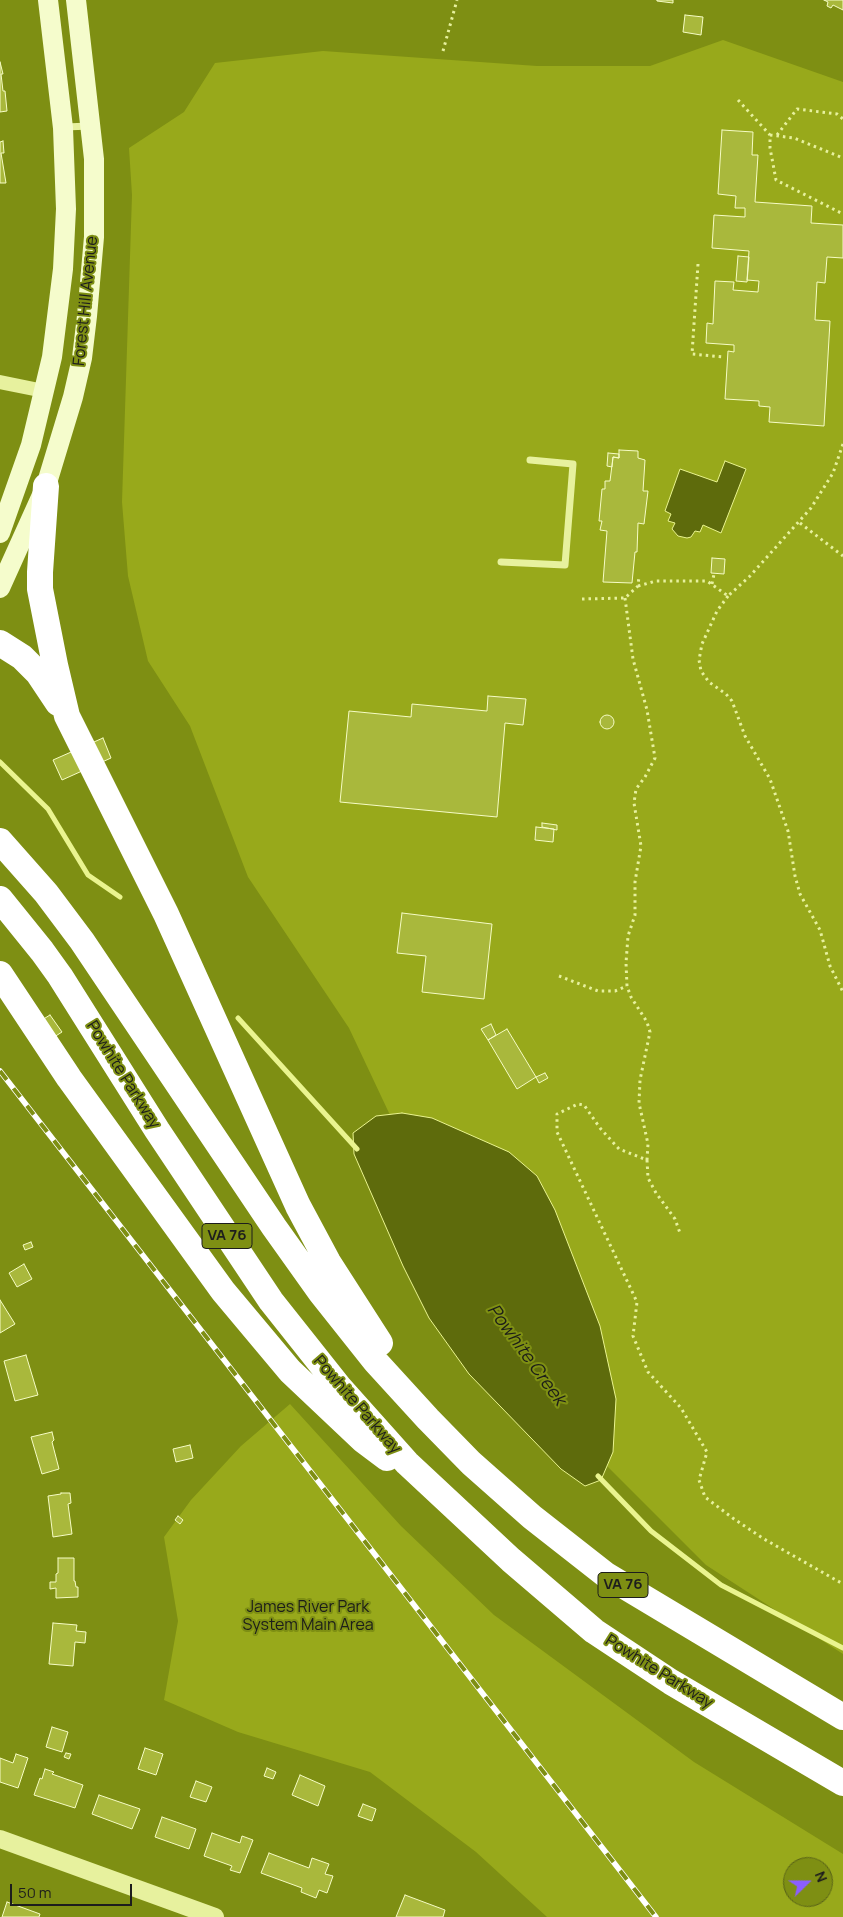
<!DOCTYPE html>
<style>
body{margin:0}
#map{position:relative;width:843px;height:1917px;overflow:hidden;background:#7e8f13;font-family:Manrope,sans-serif}
canvas{display:block}
.north{position:absolute;left:783px;top:1857px;width:50px;height:50px;box-sizing:border-box;background:#7e8f13;border:1px solid #576117;border-radius:50%;rotate:68deg;font-size:14px;font-weight:700;line-height:20px;text-align:center;color:#1d1d1d}
.north::after{content:'';display:block;margin:auto;width:18px;height:22px;background:#8b5eff;clip-path:polygon(50% 0,100% 100%,50% 72%,0 100%)}
.scale{position:absolute;left:10px;top:1884px;width:122px;height:22px;box-sizing:border-box;border:2px solid #1d1d1d;border-top:0;padding-left:6px;font-size:15px;line-height:18px;white-space:nowrap;color:#1d1d1d;-webkit-text-stroke:4px #7e8f13;paint-order:stroke}
</style>
<div id="map">
<canvas width="843" height="1917"></canvas>
<div class="north">N</div>
<div class="scale">50 m</div>
</div>
<script>
const c = document.querySelector('canvas').getContext('2d');
c.lineJoin = 'round';
function paint(path, color) { c.fillStyle = color; c.fill(path, 'evenodd'); }
const poly = rows => new Path2D(rows.map(r => 'M' + r).join(''));
function stroke(path, color, width, dash) { c.strokeStyle = color; c.lineWidth = width; c.lineCap = dash ? 'butt' : 'round'; c.setLineDash(dash || []); c.stroke(path); }
function drawText(font, color, halo, rows, align = 'center') {
  c.font = font + ' Manrope,sans-serif'; c.lineWidth = 4; c.setLineDash([]); c.textBaseline = 'middle'; c.strokeStyle = halo; c.fillStyle = color; for (const [text, x, y, turn = 0] of rows) {
    c.save(); c.translate(x, y); c.rotate((+turn || 0) * Math.PI / 180); c.textAlign = isNaN(turn) ? turn : align; if (halo) c.strokeText(text, 0, 0); c.fillText(text, 0, 0); c.restore();
  }
}
const green = poly([
 [723,40,843,82,843,1654,706,1565,604,1463,438,1217,349,1028,248,877,190,726,148,661,128,576,122,502,132,195,129,148,184,112,215,63,323,51,537,66,650,66],
 [290,1404,401,1526,494,1615,694,1762,843,1854,843,1917,547,1917,476,1852,370,1772,238,1732,164,1700,178,1621,164,1537,191,1500,241,1446],
 [793,1867,823,1867,823,1897,793,1897]
]);
const water = poly([
 [725,461,746,469,721,533,703,525,700,532,695,531,691,537,687,538,678,536,672,529,675,523,668,521,671,514,665,511,680,469,717,482,725,461],
 [402,1113,432,1118,509,1152,537,1176,555,1210,600,1326,616,1399,613,1452,601,1480,585,1486,561,1469,469,1374,429,1318,403,1266,354,1154,353,1133,376,1116,402,1113]
]);
const stream = poly([
 [0,762,48,809,88,875,120,897],
 [238,1018,357,1149],
 [598,1476,651,1531,721,1585,843,1648]
]);
const building = poly([
 [657,0,673,0,673,3,657,1,657,0],
 [824,0,843,0,843,10,833,5,831,8,827,6,828,2,824,0],
 [685,15,703,17,701,35,683,32,685,15],
 [0,62,3,74,1,74,3,91,5,91,7,111,0,112,0,62],
 [722,130,753,132,752,155,758,155,755,202,812,206,811,223,843,225,843,258,827,257,825,283,817,282,815,320,830,321,824,426,769,422,770,407,759,406,759,401,725,399,728,351,734,352,734,345,706,343,707,323,713,324,715,281,734,282,733,290,758,292,759,281,747,280,749,251,712,248,714,215,745,217,745,208,735,208,736,196,718,194,722,130],
 [3,141,4,153,1,153,6,183,0,183,0,142,3,141],
 [738,256,749,257,747,282,736,281,738,256],
 [619,450,638,451,638,458,645,460,643,491,648,491,644,524,638,523,637,552,635,552,632,583,603,582,607,531,600,530,602,521,599,521,602,489,605,489,605,481,610,481,613,457,619,458,619,450],
 [608,453,619,454,619,458,613,457,612,467,607,466,608,453],
 [712,558,725,559,724,574,711,573,712,558],
 [488,696,526,699,523,725,505,723,497,817,340,802,349,711,411,717,412,704,487,711,488,696],
 '600 722a7 7 0 1 1 14 0a7 7 0 1 1-14 0Z',
 [103,738,111,758,62,780,53,760,103,738],
 [542,823,557,825,557,830,542,827,542,823],
 [536,827,554,829,553,842,535,840,536,827],
 [402,913,492,924,484,999,422,992,426,956,397,953,402,913],
 [50,1015,62,1032,40,1046,29,1028,50,1015],
 [491,1024,496,1035,488,1040,481,1029,491,1024],
 [507,1029,536,1077,517,1089,488,1040,507,1029],
 [545,1073,548,1078,539,1083,536,1077,545,1073],
 [31,1242,33,1247,25,1250,23,1245,31,1242],
 [24,1264,32,1279,17,1287,9,1273,24,1264],
 [0,1300,15,1324,0,1333,0,1300],
 [26,1355,38,1395,15,1401,4,1361,26,1355],
 [52,1432,54,1440,52,1442,59,1469,42,1474,31,1437,52,1432],
 [190,1445,193,1458,176,1462,173,1449,190,1445],
 [61,1493,70,1493,71,1503,68,1504,72,1534,53,1537,48,1496,61,1494,61,1493],
 [178,1516,183,1520,180,1524,175,1520,178,1516],
 [58,1558,74,1558,74,1581,75,1581,76,1587,78,1587,78,1597,56,1598,56,1588,50,1589,50,1582,56,1582,56,1574,58,1573,58,1558],
 [53,1623,77,1625,76,1631,86,1632,85,1643,75,1642,73,1666,49,1664,53,1623],
 [52,1727,68,1732,62,1752,46,1747,52,1727],
 [145,1748,163,1754,156,1775,138,1769,145,1748],
 [66,1753,71,1754,69,1759,64,1757,66,1753],
 [16,1754,28,1758,18,1788,0,1782,0,1758,13,1763,16,1754],
 [267,1768,276,1772,273,1779,264,1776,267,1768],
 [45,1769,54,1772,52,1774,83,1785,75,1808,34,1795,40,1778,42,1779,45,1769],
 [300,1775,325,1786,318,1806,292,1795,300,1775],
 [196,1781,212,1787,206,1802,190,1797,196,1781],
 [99,1795,140,1809,132,1829,92,1814,99,1795],
 [363,1804,376,1809,372,1821,358,1816,363,1804],
 [162,1817,196,1829,189,1849,155,1837,162,1817],
 [212,1833,240,1843,242,1836,253,1840,240,1873,230,1870,232,1866,204,1856,212,1833],
 [269,1853,309,1868,312,1858,329,1864,325,1874,333,1876,327,1893,319,1890,316,1898,301,1892,302,1888,261,1873,269,1853],
 [405,1895,445,1910,443,1917,396,1917,405,1895],
 [7,1902,40,1914,39,1917,2,1917,7,1902]
]);
const path = poly([
 [443,51,457,0],
 [738,100,770,135,770,148,776,180,843,214],
 [770,135,794,138,843,158],
 [777,135,797,109,837,114,843,119],
 [698,264,692,354,723,357],
 [800,523,843,556],
 [712,584,714,574],
 [638,586,656,581,707,581,728,596,750,576,811,508,833,473,843,444],
 [728,596,717,611,702,644,699,660,701,671,709,682,726,694,732,701,745,736,770,779,788,831,795,876,800,894,820,930,830,966,843,992],
 [625,598,633,659,647,710,655,758,645,777,636,789,634,803,641,846,635,882,635,915,628,936,626,963,627,986,631,997,647,1022,650,1032,640,1080,639,1103,648,1144,647,1160,619,1149,600,1128,584,1105,578,1104,557,1114,557,1132,637,1302,633,1336,648,1372,681,1408,707,1452,699,1480,705,1497,734,1519,764,1539,843,1584],
 [582,599,625,598,638,586,639,576],
 [559,976,598,991,615,991,627,986],
 [647,1160,648,1178,656,1193,675,1219,680,1233]
]);
const service = poly([
 [65,127,90,126],
 [501,562,565,565,573,464,530,460]
]);
const minor = poly([
 [0,382,44,391]
]);
const tertiary = poly([
 [0,1839,215,1917]
]);
const secondary = poly([
 [0,533,31,445,52,357,63,269,66,209,63,128,48,0],
 [0,588,46,486,73,397,82,358,87,316,94,237,94,159,76,0]
]);
const motorway = poly([
 [46,486,40,572,40,589,55,665,67,716,166,914,298,1206,328,1262,380,1343],
 [0,643,22,657,38,673,58,703],
 [0,841,46,893,82,941,274,1227,321,1293,375,1361,428,1419,471,1463,532,1517,606,1575,843,1717],
 [0,899,42,951,60,976,157,1130,271,1301,340,1388,407,1463,511,1560,594,1631,671,1682,843,1783],
 [0,974,69,1078,223,1291,290,1371,363,1440,387,1458]
]);
const rail = poly([
 [0,1071,656,1917]
]);
const shields = [
 [227,1236,50],
 [623,1585,50]
];
const shieldNames = [
 ["VA 76",227,1236],
 ["VA 76",623,1585]
];
const streetNames = [
 ["Forest Hill Avenue",86,301,-84],
 ["Powhite Parkway",123,1075,58],
 ["Powhite Parkway",357,1405,49],
 ["Powhite Parkway",659,1672,32]
];
const parkNames = [
 ["James River Park",308,1608],
 ["System Main Area",308,1626]
];
const waterNames = [
 ["Powhite Creek",526,1355,54]
];
paint(green, '#98a91b');
paint(water, '#5e6b0c');
stroke(water, '#eaf48f', 1);
stroke(stream, '#eaf48f', 5);
paint(building, '#a9b83c');
stroke(building, '#f6fcc5', 1);
stroke(path, '#e7f19e', 3, [2.5, 4]);
stroke(service, '#e7f19e', 7);
stroke(minor, '#e7f19e', 14);
stroke(tertiary, '#e7f19e', 18);
stroke(secondary, '#f5fccc', 20);
stroke(motorway, '#fff', 26);
stroke(rail, '#fff', 5.5);
stroke(rail, '#7e8f13', 4, [11]);
for (const [x, y, w] of shields) { const box = new Path2D(); box.roundRect(x - w / 2, y - 12.5, w, 25, 4); c.fillStyle = '#7e8f13'; c.fill(box); stroke(box, '#1d1d1d', 1); }
drawText('bold 15px', '#1d1d1d', null, shieldNames);
drawText('16px', '#1d1d1d', '#7e8f13', streetNames);
drawText('16px', '#1c1d1a', '#7e8f13', parkNames);
drawText('italic 18px', '#1c1d19', '#7e8f13', waterNames);
</script>
